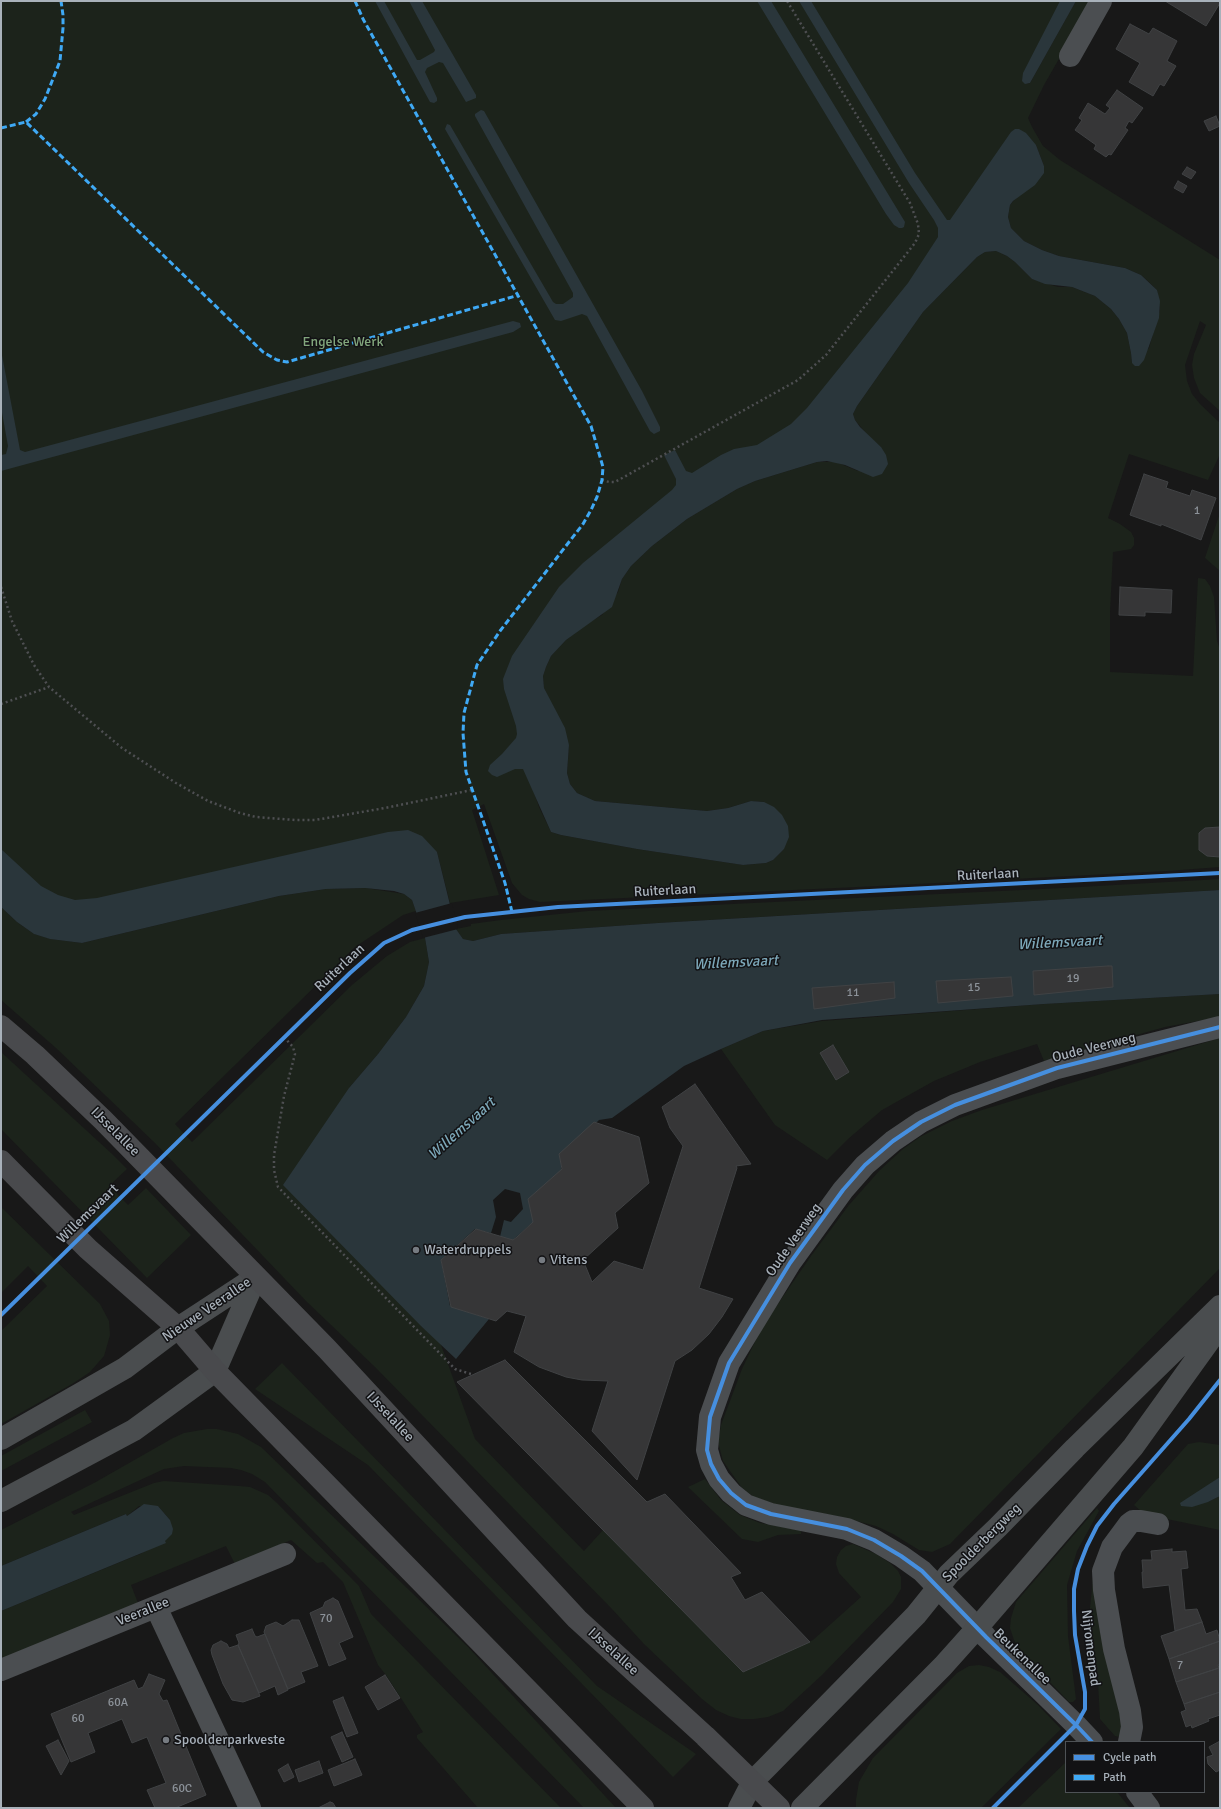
<!DOCTYPE html>
<style>
body{margin:0}
#map{position:relative;width:1221px;height:1809px;overflow:hidden;background:#181818;font-family:Signika,sans-serif}
canvas{display:block}
.frame{position:absolute;inset:0;border:2px solid #a8b1ba;pointer-events:none}
.legend{position:absolute;left:1065px;top:1741px;width:140px;height:52px;box-sizing:border-box;background:#121214;border:1px solid #4e5256;margin:0;padding:5px 7px;list-style:none;font-size:12px;color:#a8b1ba}
.legend li{display:flex;align-items:center;gap:8px;height:20px}
.legend b{width:20px;border:1px solid #4e5256}
</style>
<div id="map">
<canvas width="1221" height="1809"></canvas>
<div class="frame"></div>
<ul class="legend">
<li><b style="height:5px;background:#468fdf"></b>Cycle path</li>
<li><b style="height:5px;background:#3fa9f5"></b>Path</li>
</ul>
</div>
<script>
const c = document.querySelector('canvas').getContext('2d');
c.lineJoin = 'round';
function paint(path, color) { c.fillStyle = color; c.fill(path, 'evenodd'); }
const poly = rows => new Path2D(rows.map(r => 'M' + r).join(''));
function stroke(path, color, width, dash) { c.strokeStyle = color; c.lineWidth = width; c.lineCap = dash ? 'butt' : 'round'; c.setLineDash(dash || []); c.stroke(path); }
function drawText(font, color, halo, rows, align = 'center') {
  c.font = font + ' Signika,sans-serif'; c.lineWidth = 3; c.setLineDash([]); c.textBaseline = 'middle'; c.strokeStyle = halo; c.fillStyle = color; for (const [text, x, y, turn = 0] of rows) {
    c.save(); c.translate(x, y); c.rotate((+turn || 0) * Math.PI / 180); c.textAlign = isNaN(turn) ? turn : align; if (halo) c.strokeText(text, 0, 0); c.fillText(text, 0, 0); c.restore();
  }
}
const green = poly([
 [1,1,1069,1,1027,84,1030,83,1076,1,1092,1,1044,85,1028,118,1032,127,1043,146,1060,160,1220,260,1220,411,1200,393,1194,378,1192,365,1194,354,1206,325,1200,321,1185,365,1187,381,1192,394,1200,404,1220,423,1220,454,1208,480,1129,454,1108,518,1120,524,1131,532,1134,538,1134,545,1131,549,1113,552,1110,612,1110,672,1193,676,1198,578,1205,579,1210,586,1214,597,1217,641,1220,650,1220,867,1167,871,878,886,540,902,529,899,522,895,512,883,484,804,472,810,499,895,450,903,437,852,111,918,1,878],
 [1036,145,1044,166,1010,205,1008,217,1011,228,1024,241,1042,250,1059,256,1125,268,1141,275,1149,282,1157,290,1160,310,1149,348,1132,363,1131,353,1127,333,1119,319,1111,309,1095,296,1072,287,1058,287,1032,279,1015,262,1007,256,996,251,985,252,977,257,923,312,857,406,853,414,855,420,870,438,881,447,858,471,836,462,817,462,755,481,737,489,687,519,652,546,631,566,622,579,618,592,602,615,586,624,566,640,551,656,546,667,543,676,544,688,569,745,567,773,570,784,577,793,595,801,707,811,728,808,751,801,764,802,784,849,773,860,766,863,743,865,637,849,561,835,551,832,539,807,531,784,534,648,721,478,821,426],
 [1220,513,1220,571,1205,558],
 [1220,879,1220,890,658,923,501,934,473,941,463,939,456,929,471,926,471,924,501,920,588,911,1063,888],
 [366,888,404,894,412,900,416,911,403,915,355,947,175,1124,192,1142,352,985,387,956,410,942,425,938,429,962,424,986,406,1017,378,1054,349,1088,422,1327,440,1342,475,1439,584,1551,603,1530,743,1672,813,1640,861,1597,839,1573,836,1564,837,1557,841,1550,846,1546,853,1544,876,1554,890,1563,898,1571,901,1577,901,1589,893,1602,822,1675,783,1711,768,1717,754,1719,741,1719,729,1716,716,1710,702,1699,644,1644,612,1609,375,1367,306,1301,155,1143,56,1048,1,1000,1,907,17,922,34,934,51,939,82,943,279,896,326,889],
 [1220,994,1220,1017,1165,1027,1044,1061,1037,1044,980,1062,934,1081,882,1110,848,1139,827,1160,775,1125,721,1049,763,1031,822,1021,1044,1004],
 [1220,1038,1220,1268,950,1544,932,1552,919,1550,893,1534,876,1526,837,1516,783,1507,754,1497,742,1488,723,1461,718,1442,721,1425,742,1369,762,1327,811,1256,849,1205,880,1170,903,1149,920,1137,952,1121,982,1110],
 [1,1052,111,1153,127,1169,109,1186,128,1205,146,1188,191,1235,147,1278,1,1129],
 [1,1207,100,1304,109,1321,110,1335,104,1356,90,1372,72,1384,1,1424,1,1331,47,1286,28,1266,1,1293],
 [282,1363,597,1686,696,1754,673,1777,368,1465,255,1389],
 [85,1410,92,1422,1,1471,1,1456],
 [207,1429,217,1429,238,1434,261,1447,468,1647,616,1808,584,1808,265,1482,252,1474,241,1470,231,1468,184,1466,164,1469,71,1512,74,1515,154,1483,164,1481,239,1486,250,1487,268,1495,277,1503,359,1586,371,1614,561,1808,478,1808,417,1738,417,1735,423,1732,386,1675,378,1665,343,1582,323,1562,317,1563,291,1540,235,1564,226,1546,131,1585,138,1603,1,1659,1,1611,140,1554,165,1541,170,1520,158,1506,139,1506,127,1516,126,1514,1,1566,1,1530,94,1483,173,1438,184,1433],
 [1199,1442,1220,1445,1220,1477,1211,1484,1208,1502,1220,1496,1220,1530,1157,1517,1142,1512,1134,1505,1188,1444],
 [705,1479,721,1500,740,1515,760,1523,801,1530,801,1534,778,1535,758,1542,742,1539,688,1487],
 [1097,1508,1099,1511,1077,1551,1067,1585,1068,1636,1076,1699,1073,1702,1069,1702,1021,1652,1014,1640,1010,1628,1011,1618,1016,1602],
 [1093,1578,1124,1724,1120,1737,1115,1736,1100,1719,1098,1682,1089,1618],
 [979,1665,989,1667,1000,1672,1038,1705,1061,1729,981,1808,856,1808,856,1800,859,1782,873,1758,957,1673,969,1666],
 [1066,1762,1066,1792,1117,1792,1130,1808,1018,1808]
]);
const water = poly([
 [375,1,384,1,417,60,420,60,434,52,435,50,409,1,422,1,476,95,476,98,466,102,443,63,439,62,427,68,425,72,437,98,437,101,434,103,430,102],
 [757,1,771,1,905,222,904,227,902,228,899,228,894,225,886,214],
 [799,1,811,1,915,173,947,220,950,220,1011,132,1015,129,1019,129,1026,133,1036,145,1044,166,1044,173,1035,185,1013,201,1010,205,1008,217,1011,228,1024,241,1042,250,1059,256,1125,268,1141,275,1157,290,1160,301,1159,318,1144,360,1139,366,1135,366,1132,363,1131,353,1127,333,1119,319,1111,309,1095,296,1072,287,1045,284,1032,279,1015,262,1007,256,996,251,985,252,977,257,923,312,857,406,853,414,855,420,860,427,881,447,886,455,888,464,882,474,873,477,845,465,827,461,817,462,755,481,737,489,687,519,652,546,631,566,622,579,612,607,566,640,551,656,546,667,543,676,544,688,565,728,569,745,567,773,570,784,577,793,595,801,707,811,728,808,751,801,764,802,774,807,782,815,788,826,789,837,784,849,773,860,766,863,743,865,637,849,561,835,551,832,523,769,515,769,497,777,492,775,488,771,490,765,502,754,516,738,517,734,516,726,504,689,503,679,512,656,559,587,583,563,672,490,676,485,676,479,664,455,675,450,686,471,692,473,721,455,734,449,757,445,791,424,807,408,908,283,938,237,938,228,934,220,909,183],
 [1060,1,1076,1,1030,83,1025,84,1022,81,1023,73],
 [481,110,484,111,642,391,660,427,660,431,654,434,650,431,587,316,582,314,561,321,555,320,445,129,447,124,450,125,553,302,556,304,563,304,573,297,573,293,475,116,475,114],
 [513,321,520,323,521,327,513,332,1,471,1,455,6,454,8,446,1,407,1,350,20,450,25,452],
 [408,830,422,836,437,852,456,929,463,939,473,941,501,934,658,923,1220,890,1220,994,1044,1004,822,1020,763,1031,721,1049,684,1066,612,1118,599,1120,561,1157,561,1174,533,1222,513,1240,500,1237,504,1220,511,1222,523,1209,520,1193,505,1189,493,1200,496,1217,491,1233,475,1229,441,1260,450,1306,489,1319,456,1359,422,1327,283,1185,349,1088,378,1054,406,1017,424,986,429,962,425,938,412,900,404,894,394,891,365,888,326,889,279,896,82,943,50,939,34,934,17,922,1,907,1,849,41,886,58,895,75,900,97,898,388,832],
 [1220,1477,1220,1496,1208,1502,1192,1507,1181,1506,1180,1503],
 [144,1504,158,1506,170,1520,173,1529,172,1534,165,1541,166,1543,1,1611,1,1566,126,1514,127,1516]
]);
const pier = poly([
 [452,903,458,929,423,938,415,913]
]);
const building = poly([
 [1165,1,1220,1,1220,3,1206,26,1165,1],
 [1130,24,1149,34,1153,28,1177,41,1167,61,1176,66,1164,86,1160,84,1153,96,1129,82,1140,63,1116,49,1130,24],
 [1117,90,1143,108,1132,123,1129,121,1125,128,1128,130,1111,155,1109,154,1106,157,1094,149,1096,145,1075,130,1082,120,1079,118,1088,103,1105,114,1110,108,1106,105,1117,90],
 [1216,116,1220,126,1209,131,1204,121,1216,116],
 [1187,167,1196,172,1191,179,1182,174,1187,167],
 [1178,181,1187,186,1183,193,1174,188,1178,181],
 [1144,474,1168,482,1166,488,1190,496,1192,490,1216,498,1201,540,1161,524,1161,526,1130,515,1144,474],
 [1120,587,1172,590,1171,613,1145,612,1145,616,1119,615,1120,587],
 [1220,827,1220,857,1207,856,1199,850,1199,833,1205,828,1220,827],
 [1108,966,1112,966,1113,987,1034,995,1033,971,1108,966],
 [1011,977,1013,996,938,1003,936,981,1011,977],
 [894,982,895,998,814,1009,812,988,894,982],
 [833,1045,849,1072,836,1080,820,1053,833,1045],
 [695,1084,751,1164,736,1166,737,1168,699,1288,733,1299,722,1317,709,1334,692,1350,675,1361,637,1480,592,1431,608,1381,582,1380,566,1377,539,1367,514,1352,526,1316,507,1311,496,1321,451,1307,441,1260,476,1229,513,1240,517,1237,533,1222,528,1199,562,1169,559,1154,594,1122,639,1137,649,1183,615,1213,618,1228,583,1260,592,1282,614,1261,643,1270,683,1146,670,1128,662,1107,695,1084],
 [505,1360,647,1502,665,1494,741,1573,731,1577,745,1600,762,1592,810,1642,743,1672,457,1382,505,1360],
 [1172,1549,1172,1552,1186,1551,1188,1568,1181,1569,1185,1610,1197,1609,1202,1622,1175,1631,1169,1585,1143,1588,1142,1572,1143,1572,1142,1560,1152,1560,1151,1551,1172,1549],
 [333,1598,338,1601,353,1637,339,1643,346,1659,329,1666,310,1613,323,1607,325,1602,333,1598],
 [292,1620,299,1620,318,1666,301,1672,305,1682,288,1689,264,1632,266,1626,276,1622,283,1626,292,1620],
 [1202,1622,1206,1634,1217,1630,1220,1641,1169,1659,1161,1636,1202,1622],
 [252,1629,255,1636,257,1637,265,1634,288,1690,278,1695,275,1686,259,1693,238,1645,239,1643,236,1635,252,1629],
 [221,1641,227,1644,229,1648,238,1645,260,1696,243,1702,232,1700,223,1684,212,1655,211,1650,213,1645,221,1641],
 [1220,1641,1220,1664,1218,1665,1219,1668,1176,1682,1169,1659,1220,1641],
 [1219,1668,1220,1692,1184,1704,1176,1682,1219,1668],
 [149,1674,165,1680,159,1694,163,1701,167,1700,206,1795,175,1808,155,1808,147,1790,166,1783,147,1737,132,1743,122,1719,88,1733,95,1752,71,1762,51,1714,134,1680,138,1689,143,1687,149,1674],
 [385,1675,400,1698,378,1710,365,1687,385,1675],
 [1220,1692,1220,1711,1219,1711,1220,1715,1208,1719,1209,1721,1192,1728,1191,1725,1186,1727,1181,1712,1186,1710,1184,1704,1220,1692],
 [343,1697,358,1733,347,1737,333,1701,343,1697],
 [342,1732,353,1757,342,1762,331,1737,342,1732],
 [58,1740,69,1761,61,1775,46,1746,58,1740],
 [1220,1741,1220,1770,1216,1772,1208,1764,1207,1757,1213,1755,1209,1747,1220,1741],
 [355,1759,362,1775,334,1786,328,1770,355,1759],
 [319,1761,323,1773,299,1782,295,1770,319,1761],
 [288,1764,294,1777,284,1782,278,1770,288,1764],
 [330,1802,333,1803,336,1808,318,1808,330,1802]
]);
const path = poly([
 [602,480,609,482,615,482,798,380,826,355,915,243,919,234,918,224,910,203,787,1],
 [1,587,12,621,34,665,49,687,122,748,176,783,208,801,240,813,256,817,295,820,315,820,385,808,472,790],
 [1,704,49,687],
 [284,1037,293,1047,295,1054,284,1096,274,1155,274,1170,278,1187,455,1369,471,1374]
]);
const minor = poly([
 [1070,56,1101,1],
 [156,1607,250,1808],
 [1,1670,285,1554],
 [1092,1742,1076,1725,986,1637,922,1571,901,1556,874,1540,847,1529,771,1514,746,1505,731,1493,719,1479,711,1464,707,1450,710,1417,729,1363,790,1263,843,1190,865,1165,893,1141,921,1122,955,1105,1057,1068,1220,1027],
 [1129,1742,1132,1727,1130,1711,1114,1649,1104,1590,1103,1571,1112,1547,1129,1524,1133,1521,1141,1521,1158,1524],
 [1137,1792,1149,1808]
]);
const secondary = poly([
 [1,1439,125,1368,178,1328,256,1277],
 [1,1501,134,1430,215,1371,256,1277],
 [739,1808,753,1781,767,1767,916,1615,949,1574,998,1527,1075,1448,1220,1306],
 [802,1808,943,1666,977,1628,1133,1447,1220,1326]
]);
const primary = poly([
 [1,1026,35,1055,103,1120,327,1349,577,1619,705,1736,779,1808],
 [1,1161,88,1249,178,1328,215,1371,643,1808]
]);
const quiet = poly([
 [355,1,363,19,591,426,603,467,602,480,597,497,591,510,583,524,500,631,477,665,464,713,463,733,466,772,505,883,512,912],
 [26,122,36,114,45,99,60,61,63,28,63,15,61,1],
 [1,128,26,122,263,352,277,360,287,362,519,295]
]);
const cycleway = poly([
 [1,1315,350,973,384,943,412,930,465,917,558,907,1220,873],
 [1092,1742,1076,1725,986,1637,922,1571,901,1556,874,1540,847,1529,771,1514,746,1505,731,1493,719,1479,711,1464,707,1450,710,1417,729,1363,790,1263,843,1190,865,1165,893,1141,921,1122,955,1105,1057,1068,1220,1027],
 [993,1808,1076,1725,1085,1709,1085,1692,1075,1635,1074,1611,1074,1589,1078,1569,1087,1546,1097,1526,1114,1504,1189,1419,1220,1380]
]);
const markers = [
 [416,1250,4,"#767b81"],
 [542,1260,4,"#767b81"],
 [166,1740,4,"#767b81"]
];
const numberNames = [
 ["1",1197,511],
 ["19",1073,979],
 ["15",974,988],
 ["11",853,993],
 ["70",326,1619],
 ["7",1180,1666],
 ["60A",118,1703],
 ["60",78,1719],
 ["60C",182,1789]
];
const parkNames = [
 ["Engelse Werk",343,342]
];
const streetNames = [
 ["Ruiterlaan",988,875,-3],
 ["Ruiterlaan",665,891,-3],
 ["Ruiterlaan",340,968,-43],
 ["Oude Veerweg",1094,1048,-14],
 ["IJsselallee",115,1132,45],
 ["Willemsvaart",88,1214,-44],
 ["Oude Veerweg",794,1240,-55],
 ["Nieuwe Veerallee",207,1310,-34],
 ["IJsselallee",390,1417,47],
 ["Spoolderbergweg",982,1543,-45],
 ["Veerallee",143,1612,-22],
 ["Nijromenpad",1090,1648,83],
 ["IJsselallee",613,1652,42],
 ["Beukenallee",1022,1657,44]
];
const poiNames = [
 ["Waterdruppels",424,1250],
 ["Vitens",550,1260],
 ["Spoolderparkveste",174,1740]
];
const waterNames = [
 ["Willemsvaart",1060,943,-3],
 ["Willemsvaart",736,963,-3],
 ["Willemsvaart",462,1129,-42]
];
paint(green, '#1c231b');
paint(water, '#2a363b');
paint(pier, '#181818');
paint(building, '#363637');
stroke(building, '#404244', 1);
stroke(path, '#4e4f52', 2.5, [2, 3]);
stroke(minor, '#4b4e51', 22);
stroke(secondary, '#4a4d4f', 22);
stroke(primary, '#494a4d', 22);
stroke(quiet, '#3fa9f5', 3, [6, 3]);
stroke(cycleway, '#468fdf', 4);
for (const [x, y, r, color] of markers) { const dot = new Path2D(); dot.arc(x, y, r, 0, 2 * Math.PI); c.fillStyle = color; c.fill(dot); stroke(dot, '#121214', 1.5); }
drawText('12px', '#8c9299', null, numberNames);
drawText('14px', '#82a67d', '#121214', parkNames);
drawText('14px', '#a8b1ba', '#121214', streetNames);
drawText('14px', '#a8b1ba', '#121214', poiNames, 'left');
drawText('italic 15px', '#7ca7b8', '#121214', waterNames);
</script>
